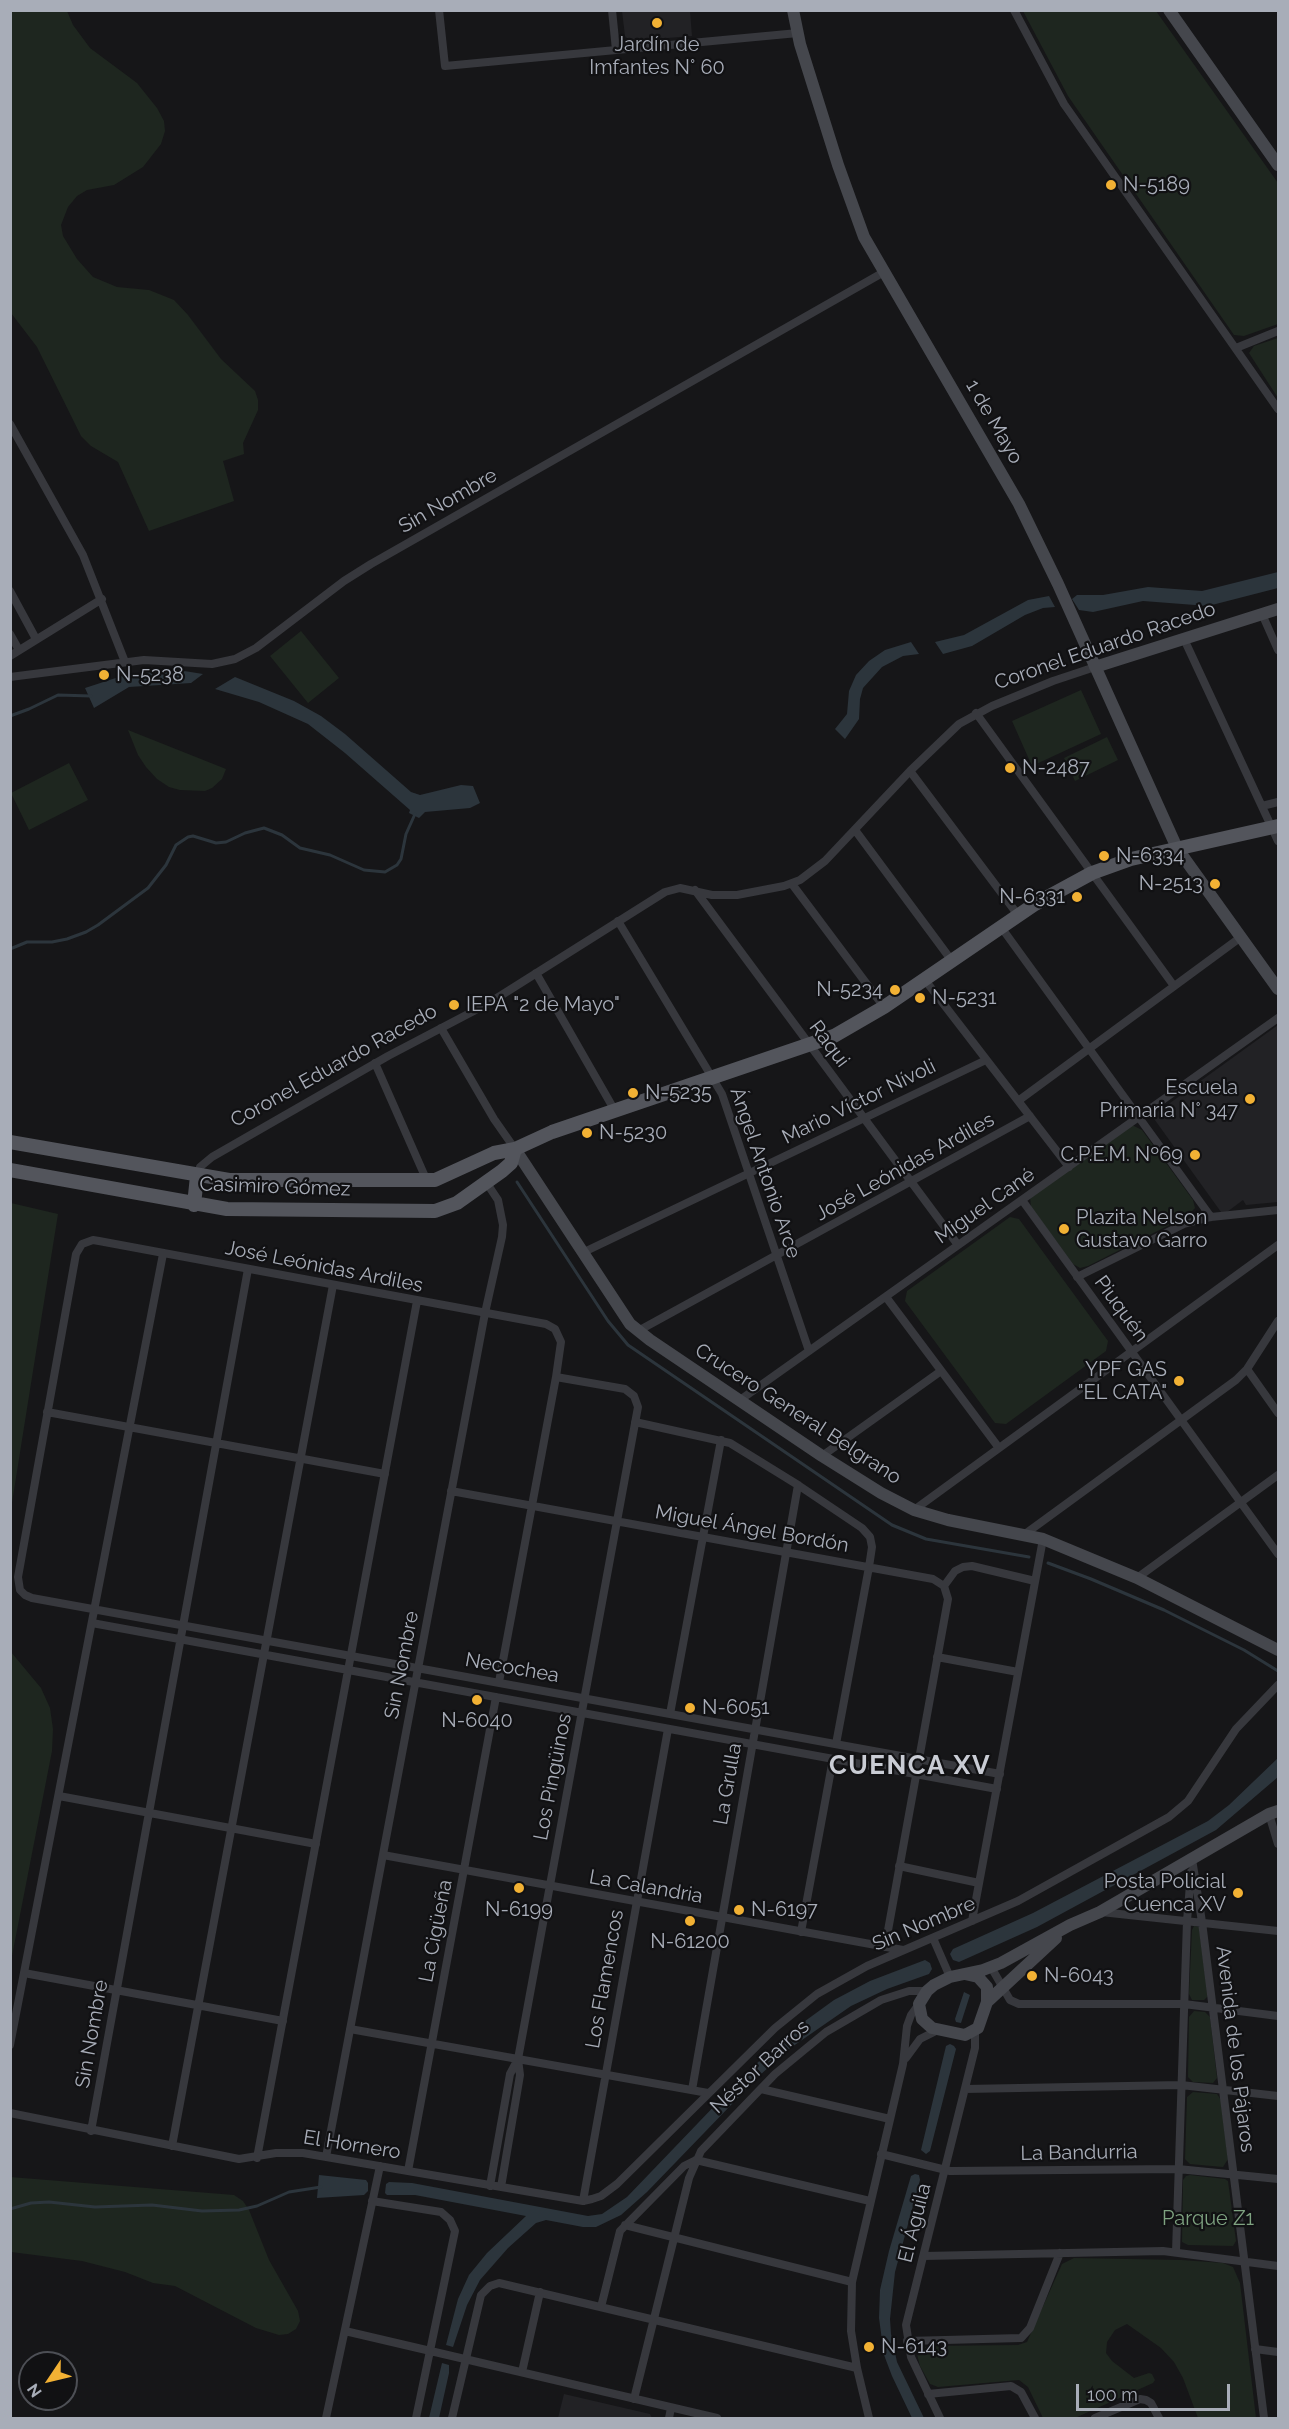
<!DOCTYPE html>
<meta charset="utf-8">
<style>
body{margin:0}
#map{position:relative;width:1289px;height:2429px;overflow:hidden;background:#161618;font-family:Raleway,sans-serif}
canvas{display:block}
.frame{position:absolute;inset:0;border:12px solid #a8adb8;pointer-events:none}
.north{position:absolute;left:18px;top:2351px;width:60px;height:60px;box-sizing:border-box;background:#111113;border:2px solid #4d4f55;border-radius:50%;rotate:235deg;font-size:16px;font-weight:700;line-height:24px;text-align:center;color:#a8adb8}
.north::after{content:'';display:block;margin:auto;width:21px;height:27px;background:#f2b134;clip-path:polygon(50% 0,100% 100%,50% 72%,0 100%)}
.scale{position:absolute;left:1076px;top:2384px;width:154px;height:27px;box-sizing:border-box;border:3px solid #a8adb8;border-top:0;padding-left:8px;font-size:18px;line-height:21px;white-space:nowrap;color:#a8adb8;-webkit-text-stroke:4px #111113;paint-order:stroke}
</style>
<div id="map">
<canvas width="1289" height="2429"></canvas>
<div class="frame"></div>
<div class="north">N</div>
<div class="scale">100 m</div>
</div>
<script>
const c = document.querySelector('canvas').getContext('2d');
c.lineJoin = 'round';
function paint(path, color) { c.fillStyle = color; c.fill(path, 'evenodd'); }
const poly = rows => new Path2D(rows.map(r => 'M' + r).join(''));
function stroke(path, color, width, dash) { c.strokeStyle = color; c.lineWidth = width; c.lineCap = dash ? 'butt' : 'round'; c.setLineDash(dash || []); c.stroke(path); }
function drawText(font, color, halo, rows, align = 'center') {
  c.font = font + ' Raleway,sans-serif'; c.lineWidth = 4.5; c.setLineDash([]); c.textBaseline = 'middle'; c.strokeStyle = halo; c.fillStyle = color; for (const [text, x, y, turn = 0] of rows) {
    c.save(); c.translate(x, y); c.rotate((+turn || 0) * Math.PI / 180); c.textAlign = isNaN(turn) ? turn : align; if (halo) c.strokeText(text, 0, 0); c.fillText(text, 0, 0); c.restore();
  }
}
const built = poly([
 [622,11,690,11,692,36,630,41,625,36],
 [1278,1025,1278,1202,1246,1205,1243,1200,1227,1212,1221,1212,1152,1116],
 [564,2394,650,2414,652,2418,558,2418]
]);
const green = poly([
 [10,11,67,11,73,25,90,48,137,83,157,108,164,121,165,131,161,144,143,167,114,185,87,190,77,196,68,207,61,225,63,236,77,259,93,277,117,287,149,290,174,300,188,315,221,359,255,391,258,400,258,410,243,443,244,454,223,461,234,501,149,531,118,462,91,446,81,436,37,347,11,313],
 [1023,11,1156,11,1278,183,1278,324,1244,336,1234,335,1068,96],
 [1278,338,1278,398,1249,353,1254,346],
 [301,631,339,678,308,703,270,656],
 [1081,690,1101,734,1032,766,1012,721],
 [128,730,226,769,222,779,212,788,205,791,180,790,169,787,157,779,146,767,138,755],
 [1107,737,1118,760,1075,781,1064,758],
 [69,763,88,800,29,830,11,793],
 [1132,1125,1142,1130,1193,1200,1195,1208,1187,1216,1088,1266,1080,1268,1073,1264,1031,1207,1030,1197],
 [11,1203,58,1214,11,1509,10,1203],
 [1010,1217,1019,1219,1108,1341,1106,1351,1006,1424,995,1423,905,1301,907,1291],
 [11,1652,41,1688,50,1708,53,1729,52,1751,11,1961],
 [1194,1926,1199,1927,1208,1996,1204,2000,1192,2000,1189,1994,1192,1930],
 [1194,2011,1205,2012,1210,2017,1217,2078,1213,2083,1193,2082,1188,2077,1189,2017],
 [1193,2092,1217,2094,1221,2100,1228,2159,1223,2167,1190,2164,1185,2159,1187,2097],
 [1190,2175,1225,2179,1228,2181,1236,2241,1233,2246,1188,2245,1182,2242,1183,2180,1186,2176],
 [10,2177,234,2195,243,2201,249,2210,269,2260,298,2311,300,2321,296,2329,288,2334,279,2335,256,2328,175,2286,153,2283,125,2272,82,2261,11,2252],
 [1074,2258,1182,2260,1223,2263,1233,2267,1240,2283,1256,2418,1198,2418,1183,2378,1174,2362,1161,2348,1127,2324,1115,2330,1107,2342,1106,2353,1112,2361,1134,2378,1149,2373,1152,2374,1155,2380,1153,2383,1075,2418,1043,2418,1028,2387,1019,2380,938,2387,930,2384,920,2366,917,2354,919,2349,929,2346,1018,2345,1027,2342,1062,2264]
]);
const water = poly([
 [1278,572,1278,588,1208,606,1143,601,1093,612,1079,610,1072,599,1077,595,1103,595,1148,587,1202,591],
 [1049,596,1055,607,1043,608,1025,615,972,646,943,654,935,642,964,635,1028,600],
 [911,642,919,654,903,656,882,667,863,688,860,699,859,719,845,739,835,729,847,714,849,691,856,675,869,661,885,650],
 [178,670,203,674,191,683,129,687,94,708,85,688,128,674],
 [235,677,294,701,321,716,345,734,411,792,420,795,461,785,473,786,480,803,470,808,425,812,419,818,409,813,410,810,345,753,308,724,259,702,215,689],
 [1278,1758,1278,1777,1216,1830,1037,1927,959,1962,953,1960,950,1954,953,1949,1033,1913,1208,1821,1229,1805],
 [925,1960,930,1963,932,1969,929,1974,887,1989,851,2006,789,2049,760,2075,647,2192,621,2215,596,2227,583,2227,546,2220,536,2223,508,2248,480,2280,467,2305,453,2347,446,2345,458,2299,469,2275,487,2253,526,2216,415,2195,387,2195,385,2193,386,2184,389,2182,412,2183,588,2216,602,2214,627,2197,746,2073,801,2024,834,2000,870,1981],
 [964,1992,970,1995,961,2023,956,2022,955,2019],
 [950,2044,954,2046,956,2049,930,2151,926,2154,921,2150,946,2046],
 [915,2174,919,2175,920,2180,895,2272,890,2319,891,2334,897,2362,924,2418,912,2418,892,2376,884,2355,879,2318,880,2290,889,2251,911,2176],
 [319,2175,366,2180,368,2183,368,2191,364,2195,317,2198],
 [442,2363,449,2365,449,2373,439,2418,429,2418]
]);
const stream = poly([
 [10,716,29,709,58,695,91,696],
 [10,949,27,942,52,942,67,939,86,932,98,925,148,888,166,865,176,845,188,837,193,836,216,843,226,842,245,833,264,828,282,835,300,848,330,855,364,870,385,872,397,865,401,859,406,834,415,814],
 [517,1182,608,1321,628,1345,892,1525,926,1539,1029,1557],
 [1048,1563,1091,1579,1164,1610,1244,1650,1278,1671],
 [10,2209,31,2203,49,2202,95,2207,152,2205,202,2211,239,2210,257,2206,289,2192,321,2187]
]);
const street = poly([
 [439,10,445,66,798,33],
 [612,10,616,50],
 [1014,10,1064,104,1278,409],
 [1236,348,1278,331],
 [10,424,83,555,125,662],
 [10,591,36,639],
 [1262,614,1278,650],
 [10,634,19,650],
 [1184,639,1278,841],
 [10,656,102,599],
 [10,677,144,660,212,664,235,659,256,648,344,581,371,564,884,272],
 [976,713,1174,986],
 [910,771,1018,915],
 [1262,806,1278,802],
 [855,830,952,961],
 [792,884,884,1007],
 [695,890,958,1245],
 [618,921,722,1094,809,1351],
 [1001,927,1211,1217],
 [536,973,615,1111],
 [925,980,1069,1167],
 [441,1028,494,1119,515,1149],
 [375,1063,427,1181],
 [1018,1101,1241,937],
 [197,1176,200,1167,212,1157,388,1056,489,1003,665,892,680,888,712,895,737,895,784,886,800,880,825,861,910,771,959,724,992,706,1053,681,1095,667],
 [1022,1200,1278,1554],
 [584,1252,986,1060],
 [1077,1277,1184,1224,1211,1217,1278,1210],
 [886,1297,999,1448],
 [638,1331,1030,1116],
 [1247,1369,1278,1413],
 [740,1400,1278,1018],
 [47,1412,385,1474],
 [635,1422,730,1443,798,1485,862,1528,870,1537,872,1547,869,1567,836,1744],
 [822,1456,941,1371],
 [451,1491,933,1579,944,1586],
 [914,1510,1278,1245],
 [1025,1534,1236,1380,1247,1369,1278,1321],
 [1137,1578,1278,1475],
 [944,1586,955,1571,963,1567,972,1566,1035,1581],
 [92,1623,997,1789],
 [937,1657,1018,1672],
 [499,1682,556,1377,561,1342,555,1329,546,1324,99,1241,93,1240,82,1244,76,1254,18,1577,20,1590,25,1595,32,1598,1000,1774],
 [670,1714,721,1440],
 [59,1796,316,1844],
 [1269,1814,1278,1844],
 [383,1855,903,1950],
 [1192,1859,1202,1922,1264,2418],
 [899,1866,979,1883],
 [1101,1912,1278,1931],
 [972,1921,1043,1539],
 [801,1932,833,1759],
 [933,1938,950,1977],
 [885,1947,948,1599,944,1586],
 [991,1967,1010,2000,1019,2004,1184,2004,1278,2016],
 [24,1973,283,2021],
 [350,2029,708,2093],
 [10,2045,163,1254],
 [906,2058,920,2039,938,2030],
 [761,2089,890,2119],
 [965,2089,1181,2085,1278,2096],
 [692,2090,798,1485],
 [10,2113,239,2159,276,2153,303,2153,583,2201,592,2199,601,2196,617,2184,775,2028,817,1994,867,1966,1018,1901,1169,1817,1188,1801,1236,1729,1278,1685],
 [91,2131,248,1269],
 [172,2146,333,1285],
 [881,2154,950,2171,1178,2169,1278,2179],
 [326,2157,485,1313,502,1237,503,1225,498,1200,486,1182],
 [257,2158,417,1301],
 [696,2160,870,2201],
 [408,2171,496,1697],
 [490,2186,510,2074,518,2059,638,1407,634,1396,625,1389,556,1377],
 [501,2187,520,2075,518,2059],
 [372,2201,441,2212,450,2220,455,2231,416,2418],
 [583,2201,668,1729],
 [625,2225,852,2282],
 [1176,2252,1187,1921,1191,1872],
 [924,2256,1163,2251,1278,2266],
 [601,2307,620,2231,684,2166,696,2160],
 [345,2331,717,2418],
 [907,2341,1021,2338,1030,2328,1060,2253],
 [1255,2349,1278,2352],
 [522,2372,540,2292],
 [928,2394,1011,2386,1021,2392,1035,2418],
 [634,2399,689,2178,701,2151,775,2074,826,2032,881,2000,909,1991,927,1991],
 [326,2418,380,2166],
 [452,2418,481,2295,490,2286,499,2283,857,2368],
 [669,2418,671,2408],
 [869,2418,857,2368,851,2331,852,2282,903,2064,907,2026,911,2015,919,2004],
 [940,2418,911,2357,906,2325,975,2048,975,2032],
 [1095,2418,1140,2399,1146,2400,1151,2403,1159,2418]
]);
const secondary = poly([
 [793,10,800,44,838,165,864,237,1019,504,1058,584,1177,848,1278,989],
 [1169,10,1278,165],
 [1095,667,1278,609],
 [515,1149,630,1324,650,1340,822,1456,881,1493,914,1510,948,1520,1043,1539,1137,1578,1278,1650],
 [965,1974,978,1977,987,1987,987,2002,978,2028,965,2035,932,2028,922,2019,919,2004,927,1991,934,1985,950,1977,983,1970,1001,1963,1070,1925,1100,1912,1269,1814,1278,1811],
 [987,2002,1056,1938]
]);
const primary = poly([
 [10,1142,229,1180,435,1180,494,1153,515,1149,552,1132,834,1036,884,1007,1035,904,1092,873,1131,859,1278,826],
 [10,1170,227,1209,435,1211,457,1203,502,1171,511,1163,515,1149],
 [194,1205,197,1176]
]);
const markers = [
 [657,23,6,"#f2b134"],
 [1111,185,6,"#f2b134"],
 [104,675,6,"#f2b134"],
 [1010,768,6,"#f2b134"],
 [1104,856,6,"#f2b134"],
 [1215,884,6,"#f2b134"],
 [1077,897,6,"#f2b134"],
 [895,990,6,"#f2b134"],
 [920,998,6,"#f2b134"],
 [454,1005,6,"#f2b134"],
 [633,1093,6,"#f2b134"],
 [1250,1099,6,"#f2b134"],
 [587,1133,6,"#f2b134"],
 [1195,1155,6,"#f2b134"],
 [1064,1229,6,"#f2b134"],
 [1179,1381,6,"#f2b134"],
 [477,1700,6,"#f2b134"],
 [690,1708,6,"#f2b134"],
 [519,1888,6,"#f2b134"],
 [1238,1893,6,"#f2b134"],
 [739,1910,6,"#f2b134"],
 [690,1921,6,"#f2b134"],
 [1032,1976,6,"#f2b134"],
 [869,2347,6,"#f2b134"]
];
const poiNames = [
 ["Jardín de",657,45,"center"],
 ["Imfantes N° 60",657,68,"center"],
 ["N-5189",1123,185],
 ["N-5238",116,675],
 ["N-2487",1022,768],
 ["N-6334",1116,856],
 ["N-2513",1203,884,"right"],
 ["N-6331",1065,897,"right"],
 ["N-5234",883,990,"right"],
 ["N-5231",932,998],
 ["IEPA \"2 de Mayo\"",466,1005],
 ["Escuela",1238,1088,"right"],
 ["Primaria N° 347",1238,1111,"right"],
 ["N-5235",645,1093],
 ["N-5230",599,1133],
 ["C.P.E.M. Nº69",1183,1155,"right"],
 ["Plazita Nelson",1076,1218],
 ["Gustavo Garro",1076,1241],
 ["YPF GAS",1167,1370,"right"],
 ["\"EL CATA\"",1167,1393,"right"],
 ["N-6051",702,1708],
 ["N-6040",477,1721,"center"],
 ["Posta Policial",1226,1882,"right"],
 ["Cuenca XV",1226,1905,"right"],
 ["N-6199",519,1910,"center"],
 ["N-6197",751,1910],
 ["N-61200",690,1942,"center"],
 ["N-6043",1044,1976],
 ["N-6143",881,2347]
];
const streetNames = [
 ["1 de Mayo",994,422,60],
 ["Sin Nombre",448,501,-30],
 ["Coronel Eduardo Racedo",1105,646,-19],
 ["Raqui",829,1044,53],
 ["Coronel Eduardo Racedo",334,1066,-29],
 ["Mario Víctor Nívoli",859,1102,-26],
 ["José Leónidas Ardiles",905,1167,-29],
 ["Ángel Antonio Arce",765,1173,71],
 ["Casimiro Gómez",275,1187,2],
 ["Miguel Cané",985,1206,-35],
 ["José Leónidas Ardiles",324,1267,11],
 ["Piuquén",1121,1309,54],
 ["Crucero General Belgrano",798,1414,33],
 ["Miguel Ángel Bordón",752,1529,10],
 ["Sin Nombre",402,1665,-79],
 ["Necochea",512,1668,10],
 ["Los Pingüinos",553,1777,-79],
 ["La Grulla",728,1784,-80],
 ["La Calandria",646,1887,10],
 ["Sin Nombre",924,1924,-23],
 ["La Cigüeña",436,1931,-79],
 ["Los Flamencos",605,1979,-80],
 ["Sin Nombre",92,2034,-80],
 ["Avenida de los Pájaros",1235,2049,83],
 ["Néstor Barros",760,2067,-43],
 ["El Hornero",352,2145,9],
 ["La Bandurria",1079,2153,-1],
 ["El Águila",915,2223,-76]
];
const parkNames = [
 ["Parque Z1",1208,2219]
];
const districtNames = [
 ["CUENCA XV",910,1766]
];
paint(built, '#222225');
paint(green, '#1e261f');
paint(water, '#2c353c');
stroke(stream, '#2c353c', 3);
stroke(street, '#37383d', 8);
stroke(secondary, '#45474d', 12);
stroke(primary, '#53555c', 14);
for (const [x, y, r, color] of markers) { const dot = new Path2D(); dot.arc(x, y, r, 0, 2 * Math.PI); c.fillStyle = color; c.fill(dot); stroke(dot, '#111113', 2); }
drawText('20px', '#a8adb8', '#111113', poiNames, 'left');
drawText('20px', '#a8adb8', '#111113', streetNames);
drawText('20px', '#7fa381', '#111113', parkNames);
c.letterSpacing = '1.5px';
drawText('bold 26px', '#c9ccd4', '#111113', districtNames);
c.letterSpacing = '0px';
</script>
